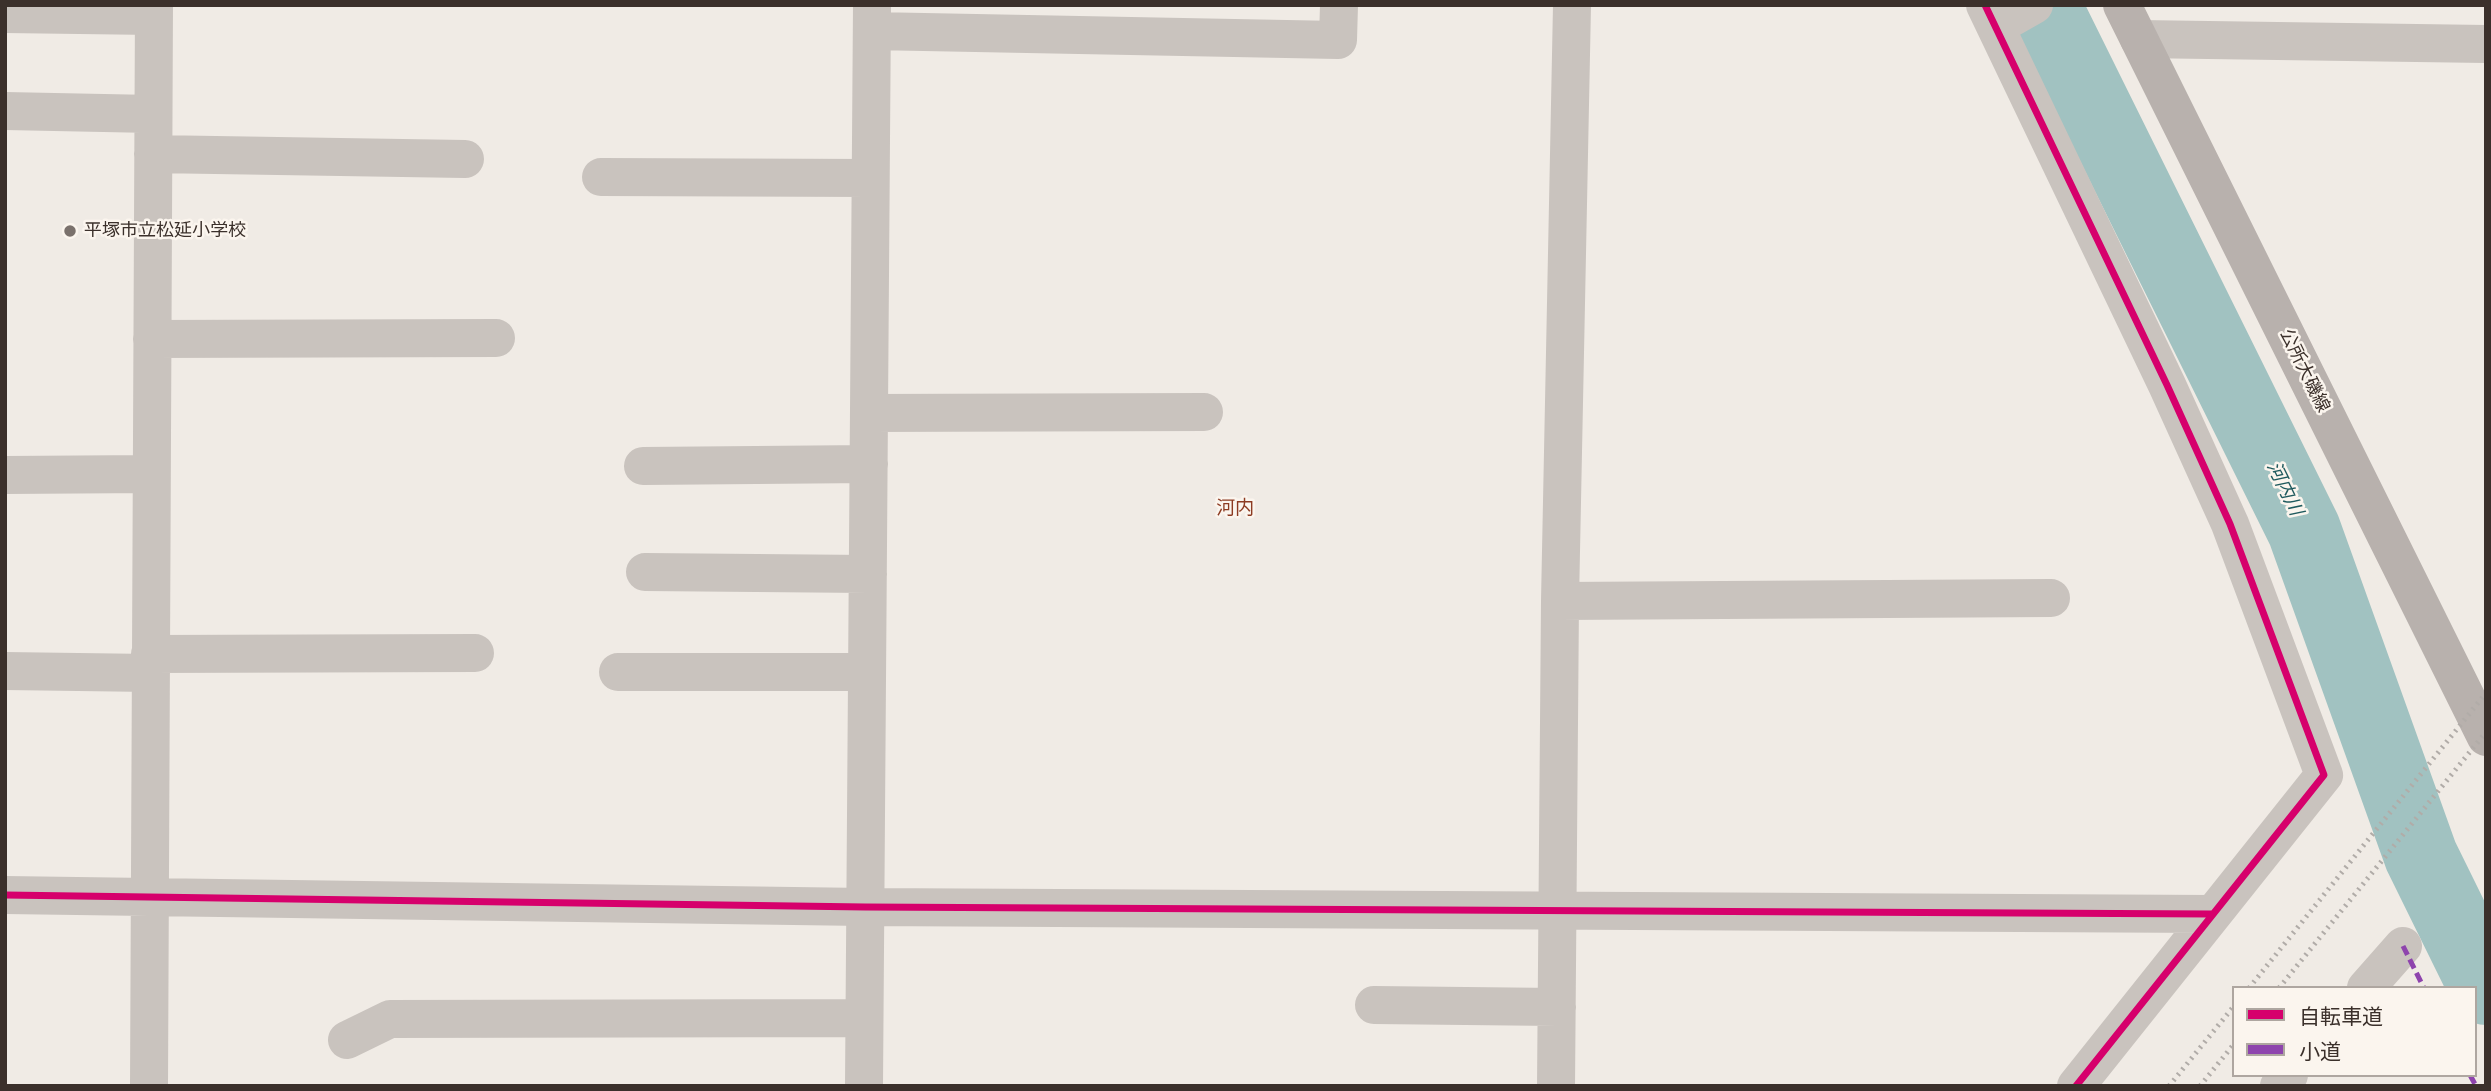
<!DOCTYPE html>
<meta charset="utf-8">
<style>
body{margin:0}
#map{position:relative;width:2491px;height:1091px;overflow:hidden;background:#f0ebe5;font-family:"DejaVu Sans","Noto Sans JP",sans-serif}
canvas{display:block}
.frame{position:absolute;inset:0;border:7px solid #3b302b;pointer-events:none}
.legend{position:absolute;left:2232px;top:986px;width:245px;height:91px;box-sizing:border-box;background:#fbf5ee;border:2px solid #aea6a0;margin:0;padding:9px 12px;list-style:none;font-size:21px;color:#3b302b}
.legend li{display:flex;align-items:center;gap:14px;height:35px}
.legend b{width:35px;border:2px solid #aea6a0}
</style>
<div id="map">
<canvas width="2491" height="1091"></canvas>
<div class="frame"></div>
<ul class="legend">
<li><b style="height:9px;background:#d6006c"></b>自転車道</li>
<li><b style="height:9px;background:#8e44ad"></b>小道</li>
</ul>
</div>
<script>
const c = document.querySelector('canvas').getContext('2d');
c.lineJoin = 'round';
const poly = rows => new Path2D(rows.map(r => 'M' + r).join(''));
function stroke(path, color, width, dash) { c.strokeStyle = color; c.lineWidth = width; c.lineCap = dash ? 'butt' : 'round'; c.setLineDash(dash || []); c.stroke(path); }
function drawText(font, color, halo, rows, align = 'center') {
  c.font = font + ' "DejaVu Sans","Noto Sans JP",sans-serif'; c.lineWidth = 5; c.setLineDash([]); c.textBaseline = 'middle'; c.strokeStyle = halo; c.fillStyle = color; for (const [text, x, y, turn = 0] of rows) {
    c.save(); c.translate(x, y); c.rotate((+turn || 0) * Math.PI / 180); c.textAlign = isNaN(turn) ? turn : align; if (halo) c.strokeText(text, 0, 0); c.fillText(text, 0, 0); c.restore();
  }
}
const river = poly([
 [2044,5,2304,530,2421,856,2486,988]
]);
const minor = poly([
 [1985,5,2167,385,2230,524,2324,775,2076,1086],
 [5,14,154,16],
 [1997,26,2034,5],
 [872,31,1338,40,1339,5],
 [2139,39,2486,44],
 [5,111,153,114],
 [153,154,465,159],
 [601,177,870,178],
 [152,339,496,338],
 [869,413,1204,412],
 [643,466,869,464],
 [5,475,151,474],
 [645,572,868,574],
 [1560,601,2051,598],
 [150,654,475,653],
 [5,671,151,673],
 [618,672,867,672],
 [5,895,865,907,2212,914],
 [2366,988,2403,946],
 [1374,1005,1557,1007],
 [347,1040,390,1019,864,1018],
 [149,1086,154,5],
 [864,1086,872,5],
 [1556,1086,1560,601,1572,5],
 [2279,1086,2289,1075]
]);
const major = poly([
 [2122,5,2486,737]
]);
const rail = poly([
 [2249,988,2486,693],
 [2279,988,2486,732],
 [2169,1086,2234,1006],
 [2200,1086,2234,1044]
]);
const quiet = poly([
 [2403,946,2424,988],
 [2470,1075,2476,1086]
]);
const cycleway = poly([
 [1985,5,2167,385,2230,524,2324,775,2076,1086],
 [5,895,865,907,2212,914]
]);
const markers = [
 [70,231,7,"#7a716c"]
];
const poiNames = [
 ["平塚市立松延小学校",84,231]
];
const streetNames = [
 ["公所大磯線",2304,371,64]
];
const waterNames = [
 ["河内川",2284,489,64]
];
const neighbourhoodNames = [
 ["河内",1235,509]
];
stroke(river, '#a1c2c1', 74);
stroke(minor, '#c9c3be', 38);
stroke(major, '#b8b1ad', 38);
stroke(rail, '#b1aca8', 5, [2, 5]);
stroke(quiet, '#8e44ad', 5, [10, 5]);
stroke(cycleway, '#d6006c', 7);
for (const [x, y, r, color] of markers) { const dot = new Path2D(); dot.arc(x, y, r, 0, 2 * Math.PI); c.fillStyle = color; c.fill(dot); stroke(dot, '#fbf5ee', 2.5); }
drawText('18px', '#3b302b', '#fbf5ee', poiNames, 'left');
drawText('18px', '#3b302b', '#fbf5ee', streetNames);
drawText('italic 19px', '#1f5a5e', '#fbf5ee', waterNames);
drawText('19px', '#8c3b22', '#fbf5ee', neighbourhoodNames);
</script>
